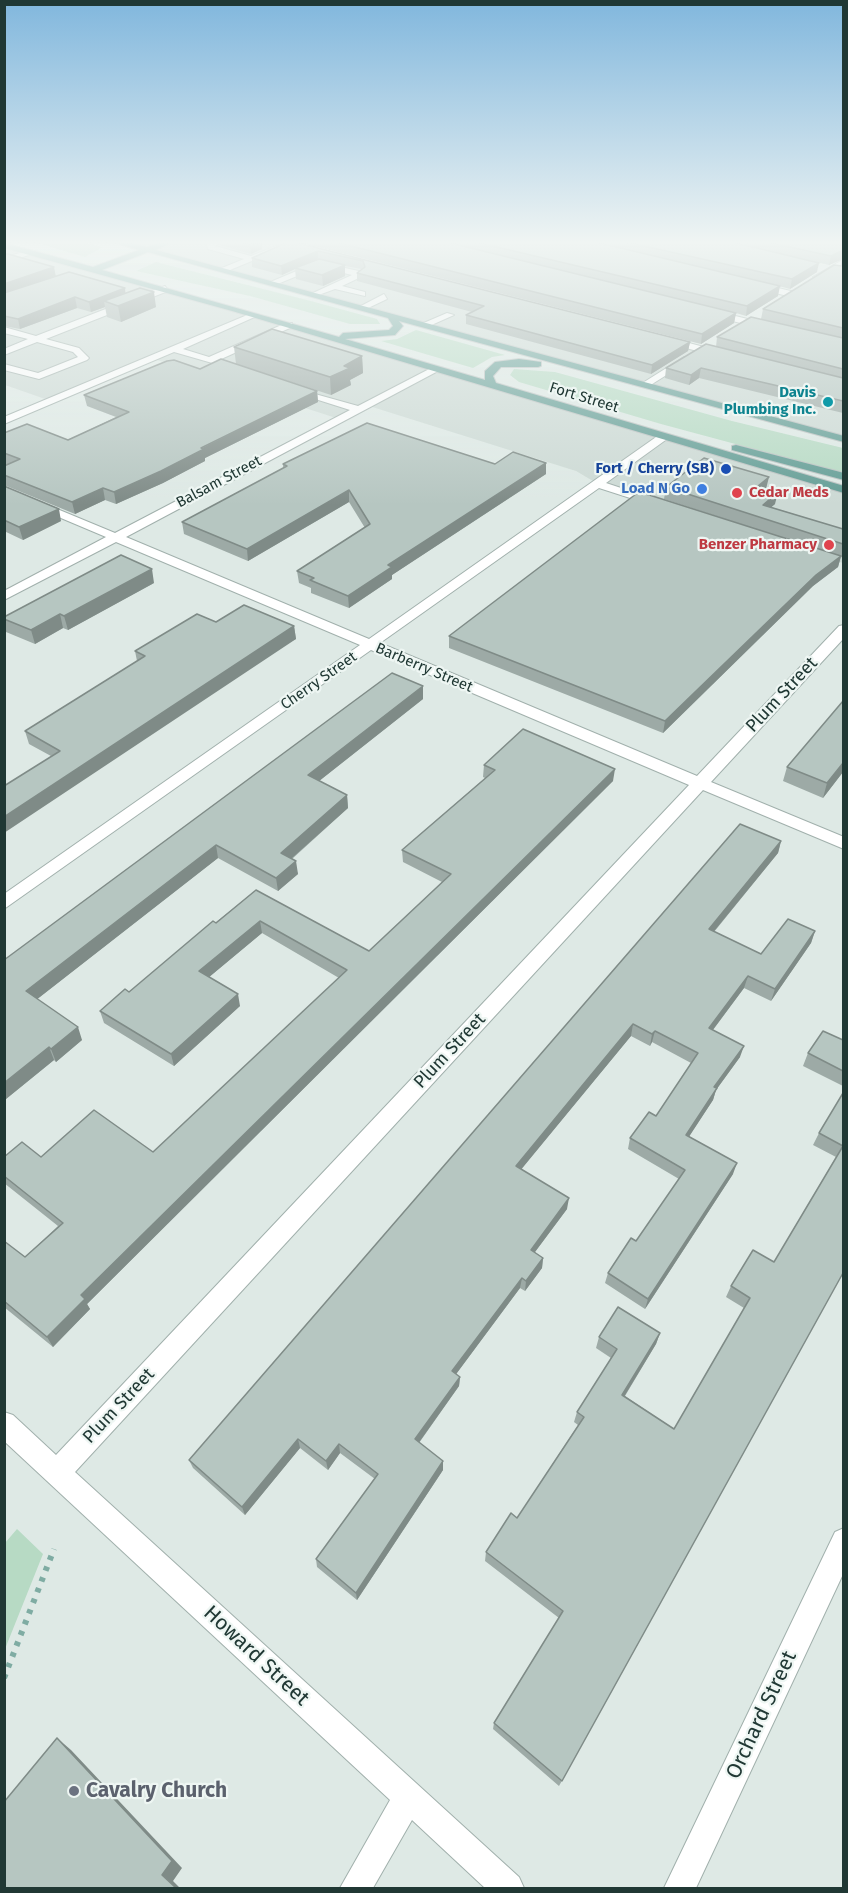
<!DOCTYPE html>
<style>
body{margin:0}
#map{position:relative;width:848px;height:1893px;overflow:hidden;background:#dee9e5;font-family:"Fira Sans",sans-serif}
canvas{display:block}
.frame{position:absolute;inset:0;border:6px solid #203834;pointer-events:none}
</style>
<div id="map">
<canvas width="848" height="1893"></canvas>
<div class="frame"></div>
</div>
<script>
const c = document.querySelector('canvas').getContext('2d');
c.lineJoin = 'round';
function paint(path, color) { c.fillStyle = color; c.fill(path, 'evenodd'); }
const poly = rows => new Path2D(rows.map(r => 'M' + r).join(''));
function stroke(path, color, width, dash) { c.strokeStyle = color; c.lineWidth = width; c.lineCap = dash ? 'butt' : 'round'; c.setLineDash(dash || []); c.stroke(path); }
function drawText(font, color, halo, rows, align = 'center') {
  c.font = font + ' "Fira Sans",sans-serif'; c.lineWidth = 4.5; c.setLineDash([]); c.textBaseline = 'middle'; c.strokeStyle = halo; c.fillStyle = color; for (const [text, x, y, turn = 0] of rows) {
    c.save(); c.translate(x, y); c.rotate((+turn || 0) * Math.PI / 180); c.textAlign = isNaN(turn) ? turn : align; if (halo) c.strokeText(text, 0, 0); c.fillText(text, 0, 0); c.restore();
  }
}
const built = poly([
 [111,240,299,240,291,244,843,385,843,439],
 [5,245,843,490,843,563,598,484,576,471,366,405,339,419,151,358,51,401,5,385]
]);
const green = poly([
 [27,240,74,240,103,247,85,257],
 [156,262,311,301,377,319,380,324,350,324,250,296,136,271],
 [416,330,505,355,492,357,473,368,381,341,397,339],
 [514,369,555,372,732,421,843,448,843,473,661,424,519,382,510,375],
 [17,1529,43,1554,5,1649,5,1543]
]);
const path = poly([
 [4,1678,54,1549]
]);
const minor = poly([
 [213,240,224,240,215,246,251,256,291,240,303,240,225,272,222,268,244,259,208,249,207,244,213,240],
 [29,250,32,254,4,263,4,258,29,250],
 [844,259,844,265,820,279,813,277,844,259],
 [318,262,363,272,363,276,342,286,365,292,365,296,335,289,313,297,313,293,352,275,319,267,275,285,268,283,318,262],
 [757,283,795,292,796,294,792,297,754,288,757,283],
 [165,286,168,291,46,339,79,348,89,358,87,360,39,379,4,370,4,364,38,373,78,357,73,352,37,342,4,355,4,349,28,339,4,333,4,327,36,336,165,286],
 [384,294,387,299,366,309,359,307,384,294],
 [711,310,772,325,774,327,769,330,708,315,707,313,711,310],
 [252,313,259,315,183,349,209,357,286,323,292,323,292,327,219,360,240,367,240,371,174,352,4,424,4,417,252,313],
 [447,313,454,315,427,327,419,325,447,313],
 [666,337,727,353,729,355,724,358,663,342,661,340,666,337],
 [684,357,692,359,649,386,641,384,684,357],
 [435,366,438,367,438,371,126,537,369,639,659,435,667,435,667,439,606,483,660,501,660,505,652,505,599,488,380,643,697,776,839,626,844,625,844,638,711,782,844,837,844,849,703,790,75,1472,519,1877,524,1888,485,1888,412,1820,373,1888,340,1888,390,1800,4,1441,4,1412,13,1415,56,1455,689,785,371,650,4,909,4,894,360,645,116,542,4,600,4,591,106,537,4,494,4,487,115,533,350,410,290,391,290,387,358,406,435,366],
 [844,1528,844,1572,696,1888,664,1888,835,1532,844,1528]
]);
const major = poly([
 [107,240,121,240,147,247,166,240,178,240,156,250,844,436,844,442,399,321,403,326,395,335,345,339,485,380,485,371,495,362,519,359,541,362,541,366,538,367,501,367,493,376,496,383,844,486,844,493,232,311,4,248,4,243,93,267,139,250,107,240],
 [148,252,388,318,393,326,389,330,343,333,339,337,102,270,148,252],
 [736,445,844,473,844,480,732,450,732,446,736,445]
]);
const wall = poly([
 [220,240,262,240,262,249,251,254,220,245],
 [265,240,284,240,276,244],
 [302,240,843,240,843,259,829,265,811,261,817,272,790,289,775,285,778,296,746,316,736,313,734,323,701,344,302,243],
 [290,241,690,342,688,351,651,374,466,324,466,315,472,312,357,281,357,273,362,269,345,266,345,276,323,286,296,279,295,269,282,275,252,267,252,258],
 [4,254,56,276,125,293,156,307,121,322,107,317,105,307,91,312,77,308,20,329,4,326],
 [843,260,843,413,699,378,689,385,665,378,666,368,716,347,717,337,761,319,763,309,841,266,842,261],
 [234,347,362,356,363,373,350,380,351,385,331,395,236,364],
 [200,369,317,391,318,402,205,458,205,461,163,483,116,504,105,500,75,514,4,485,4,466,8,465,4,463,4,433,68,440,116,417,87,406,84,395],
 [283,464,495,464,546,474,392,575,392,579,349,608,311,593,311,588,299,583,297,571,365,528,349,502,248,561,184,534,182,522,283,468],
 [4,486,61,521,23,540,4,531],
 [666,487,766,488,775,504,771,507,843,529,843,558,841,557,838,567,813,586,663,733,449,648,449,636,747,526,664,499],
 [154,583,68,630,63,628,35,644,6,632,4,626,4,617],
 [216,622,294,626,296,639,51,756,29,744,25,731,137,661,135,651],
 [423,686,423,699,319,781,347,795,348,808,292,859,298,874,278,891,218,858,37,999,82,1040,56,1062,54,1060,6,1099,4,1098,4,960],
 [484,765,613,781,87,1304,90,1309,53,1347,4,1307,4,1241,25,1257,58,1226,4,1183,4,1157,41,1157,153,1152,339,978,262,933,209,977,240,1006,174,1066,104,1023,100,1011,129,992,256,890,369,951,442,882,403,862,402,850,485,778,483,777],
 [787,767,843,772,823,798,783,781],
 [781,841,778,853,714,932,761,954,815,931,811,943,771,1001,744,988,713,1030,740,1057,716,1090,713,1100,689,1136,733,1174,645,1309,605,1283,608,1273,636,1241,679,1179,628,1149,630,1138,656,1116,691,1063,652,1042,650,1046,631,1036,521,1169,567,1209,535,1252,543,1258,542,1268,525,1291,520,1288,456,1374,460,1377,459,1386,419,1443,443,1470,357,1600,317,1567,316,1559,375,1479,340,1453,328,1470,300,1448,245,1515,193,1468,189,1460],
 [843,1040,843,1086,803,1066,808,1053],
 [843,1093,843,1273,559,1786,493,1729,494,1723,559,1618,485,1561,486,1552,517,1518,578,1425,574,1422,577,1412,611,1358,596,1348,599,1337,660,1333,656,1344,625,1396,674,1429,744,1308,726,1297,731,1286,774,1262,836,1157,813,1145,819,1133]
]);
const shadedWall = poly([
 [262,240,262,249,251,254,250,245],
 [276,240,284,240,276,244],
 [843,250,843,259,829,265,831,256],
 [318,251,318,260,295,268,295,269,282,275,281,266],
 [819,263,817,272,790,289,792,279],
 [345,265,345,276,323,286,322,275],
 [54,267,56,277,4,295,4,284],
 [780,286,778,296,746,316,747,306],
 [125,288,126,299,104,301,105,307,91,312,89,302],
 [154,292,156,307,121,322,118,306],
 [75,297,77,308,20,329,18,319],
 [736,313,734,323,701,344,702,334],
 [690,342,688,351,651,374,652,365],
 [362,356,363,373,350,380,351,385,331,395,330,377,344,366],
 [701,368,699,378,689,385,691,375],
 [317,391,318,402,205,458,205,461,163,483,116,504,114,492],
 [546,463,546,474,392,575,392,579,349,608,348,596,388,565],
 [769,477,766,489,758,486],
 [103,488,105,500,75,514,72,502],
 [349,490,349,502,248,561,247,549],
 [778,492,775,504,760,517,763,505],
 [59,509,61,521,23,540,19,527],
 [841,556,838,567,813,586,663,733,665,721,816,575],
 [152,569,154,583,68,630,64,616],
 [60,614,63,628,35,644,31,630],
 [294,626,296,639,4,833,4,817],
 [423,686,423,699,309,789,308,775],
 [843,763,843,772,823,798,827,783],
 [615,769,613,781,87,1304,90,1309,53,1347,47,1337,81,1295],
 [347,795,348,808,283,866,281,853],
 [781,841,778,853,706,941,709,929],
 [216,845,218,858,31,1004,26,991],
 [296,861,298,874,278,891,276,878],
 [260,921,262,933,202,983,199,971],
 [815,931,811,943,771,1001,775,989],
 [748,976,744,988,706,1039,709,1028],
 [238,994,240,1006,174,1066,171,1054],
 [633,1024,631,1036,515,1177,516,1166],
 [78,1027,82,1040,56,1062,51,1049],
 [655,1031,652,1042,650,1046,652,1034],
 [744,1046,740,1057,716,1090,713,1100,683,1146,686,1135,714,1087],
 [49,1047,54,1060,6,1099,4,1096,4,1083],
 [737,1163,733,1174,645,1309,648,1299],
 [569,1198,567,1209,529,1260,531,1250],
 [543,1258,542,1268,525,1291,526,1281],
 [522,1278,520,1288,451,1381,452,1371],
 [660,1333,656,1344,619,1405,622,1395],
 [460,1377,459,1386,415,1448,415,1439],
 [298,1439,300,1448,245,1515,242,1507],
 [339,1444,340,1453,328,1470,326,1461],
 [443,1461,443,1470,357,1600,356,1593],
 [57,1738,71,1750,182,1868,173,1881,180,1888,176,1888,162,1875]
]);
const building = poly([
 [235,240,261,240,250,245,235,240],
 [327,240,438,240,736,313,702,334,327,240],
 [467,240,587,240,780,286,747,306,467,240],
 [617,240,724,240,819,263,792,279,617,240],
 [758,240,843,240,843,250,831,256,758,240],
 [290,241,690,342,652,365,466,315,484,306,357,273,365,267,363,261,318,251,281,266,252,258,290,241],
 [4,254,8,254,54,267,4,284,4,254],
 [319,259,345,265,322,275,295,268,319,259],
 [843,260,843,328,763,309,834,265,842,266,842,261,843,260],
 [69,272,125,288,89,302,75,297,18,319,4,316,4,293,69,272],
 [140,288,154,292,118,306,104,301,140,288],
 [751,317,843,338,843,369,717,337,751,317],
 [272,329,362,356,344,366,350,368,330,377,234,347,272,329],
 [706,344,843,378,843,401,701,368,691,375,666,368,706,344],
 [221,359,317,391,201,448,204,449,161,471,114,492,103,488,72,502,4,475,4,466,20,459,4,453,4,433,27,424,68,440,129,412,84,395,167,361,174,360,200,369,221,359],
 [367,423,495,464,513,452,546,463,388,565,392,567,348,596,310,580,314,578,297,571,370,524,349,490,247,549,182,522,287,466,283,464,367,423],
 [704,458,769,477,758,486,778,492,763,505,843,529,843,544,666,487,704,458],
 [4,486,59,509,19,527,4,520,4,486],
 [643,493,841,556,816,575,665,721,449,636,636,494,643,493],
 [121,555,152,569,64,616,60,614,31,630,4,619,4,617,121,555],
 [244,605,294,626,4,817,4,786,60,751,25,731,145,656,135,651,197,614,216,622,244,605],
 [392,673,423,686,308,775,347,795,281,853,296,861,276,878,216,845,26,991,78,1027,51,1049,49,1047,4,1083,4,960,392,673],
 [843,701,843,763,827,783,787,767,843,701],
 [523,729,615,769,81,1295,85,1299,47,1337,4,1301,4,1241,25,1257,63,1223,4,1176,4,1157,22,1142,41,1157,94,1110,153,1152,347,970,260,921,199,971,238,994,171,1054,100,1011,125,989,129,992,213,921,216,923,256,890,369,951,451,874,402,850,495,770,484,765,523,729],
 [740,824,781,841,709,929,761,954,788,919,815,931,775,989,748,976,709,1028,744,1046,714,1087,717,1088,686,1135,737,1163,648,1299,608,1273,631,1238,636,1241,685,1170,630,1138,649,1112,656,1116,698,1053,655,1031,652,1034,633,1024,516,1166,569,1198,531,1250,543,1258,526,1281,522,1278,452,1371,460,1377,415,1439,443,1461,356,1593,316,1559,378,1474,339,1444,326,1461,298,1439,242,1507,189,1460,740,824],
 [823,1031,843,1040,843,1071,808,1053,823,1031],
 [843,1093,843,1273,562,1781,494,1723,563,1611,486,1552,511,1513,517,1518,584,1417,577,1412,617,1349,599,1337,618,1307,660,1333,622,1395,674,1429,750,1298,731,1286,753,1250,774,1262,843,1146,819,1133,843,1093],
 [57,1738,172,1861,162,1875,176,1888,4,1888,4,1802,57,1738]
]);
const markers = [
 [828,402,6,"#0f9aa8"],
 [726,469,6,"#1a4fb4"],
 [702,489,6,"#3f7fe0"],
 [737,493,6,"#e0444e"],
 [829,545,6,"#e0444e"],
 [74,1791,6,"#6b7280"]
];
const farCulturenames = [
 ["Davis",816,393],
 ["Plumbing Inc.",816,410]
];
const farStreetnames = [
 ["Fort Street",584,398,17],
 ["Balsam Street",219,482,-28],
 ["Barberry Street",424,668,23],
 ["Cherry Street",319,681,-35]
];
const farTransitnames = [
 ["Fort / Cherry (SB)",714,469]
];
const farShopnames = [
 ["Load N Go",690,489]
];
const farHealthnames = [
 ["Cedar Meds",749,493],
 ["Benzer Pharmacy",817,545,"right"]
];
const streetNames = [
 ["Plum Street",782,695,-47],
 ["Plum Street",450,1051,-47],
 ["Plum Street",119,1406,-47]
];
const nearStreetnames = [
 ["Howard Street",256,1656,43],
 ["Orchard Street",762,1715,-65]
];
const nearWorshipnames = [
 ["Cavalry Church",86,1791]
];
paint(built, '#ccd9d4');
paint(green, '#b7dac4');
stroke(minor, '#a1b0ac', 2);
stroke(major, '#bcc3c2', 2);
stroke(path, '#7faca3', 6, [4.5, 7]);
paint(minor, '#fff');
paint(major, '#639d95');
paint(wall, '#9daaa6');
paint(shadedWall, '#7f8b87');
paint(building, '#b6c6c1');
stroke(building, '#7f8b87', 1.5);
const sky = c.createLinearGradient(0, 0, 0, 505);
sky.addColorStop(0, '#81b7dd');
sky.addColorStop(0.48, '#f0f5f3');
sky.addColorStop(1, '#f0f5f300');
c.fillStyle = sky;
c.fillRect(0, 0, 848, 505);
for (const [x, y, r, color] of markers) { const dot = new Path2D(); dot.arc(x, y, r, 0, 2 * Math.PI); c.fillStyle = color; c.fill(dot); stroke(dot, '#eef6f3', 2); }
drawText('bold 15px', '#0d838f', '#eef6f3', farCulturenames, 'right');
drawText('15px', '#203834', '#eef6f3', farStreetnames);
drawText('bold 15px', '#164399', '#eef6f3', farTransitnames, 'right');
drawText('bold 15px', '#366cbe', '#eef6f3', farShopnames, 'right');
drawText('bold 15px', '#be3a42', '#eef6f3', farHealthnames, 'left');
drawText('18px', '#203834', '#eef6f3', streetNames);
drawText('21px', '#203834', '#eef6f3', nearStreetnames);
drawText('bold 21px', '#5b616d', '#eef6f3', nearWorshipnames, 'left');
</script>
